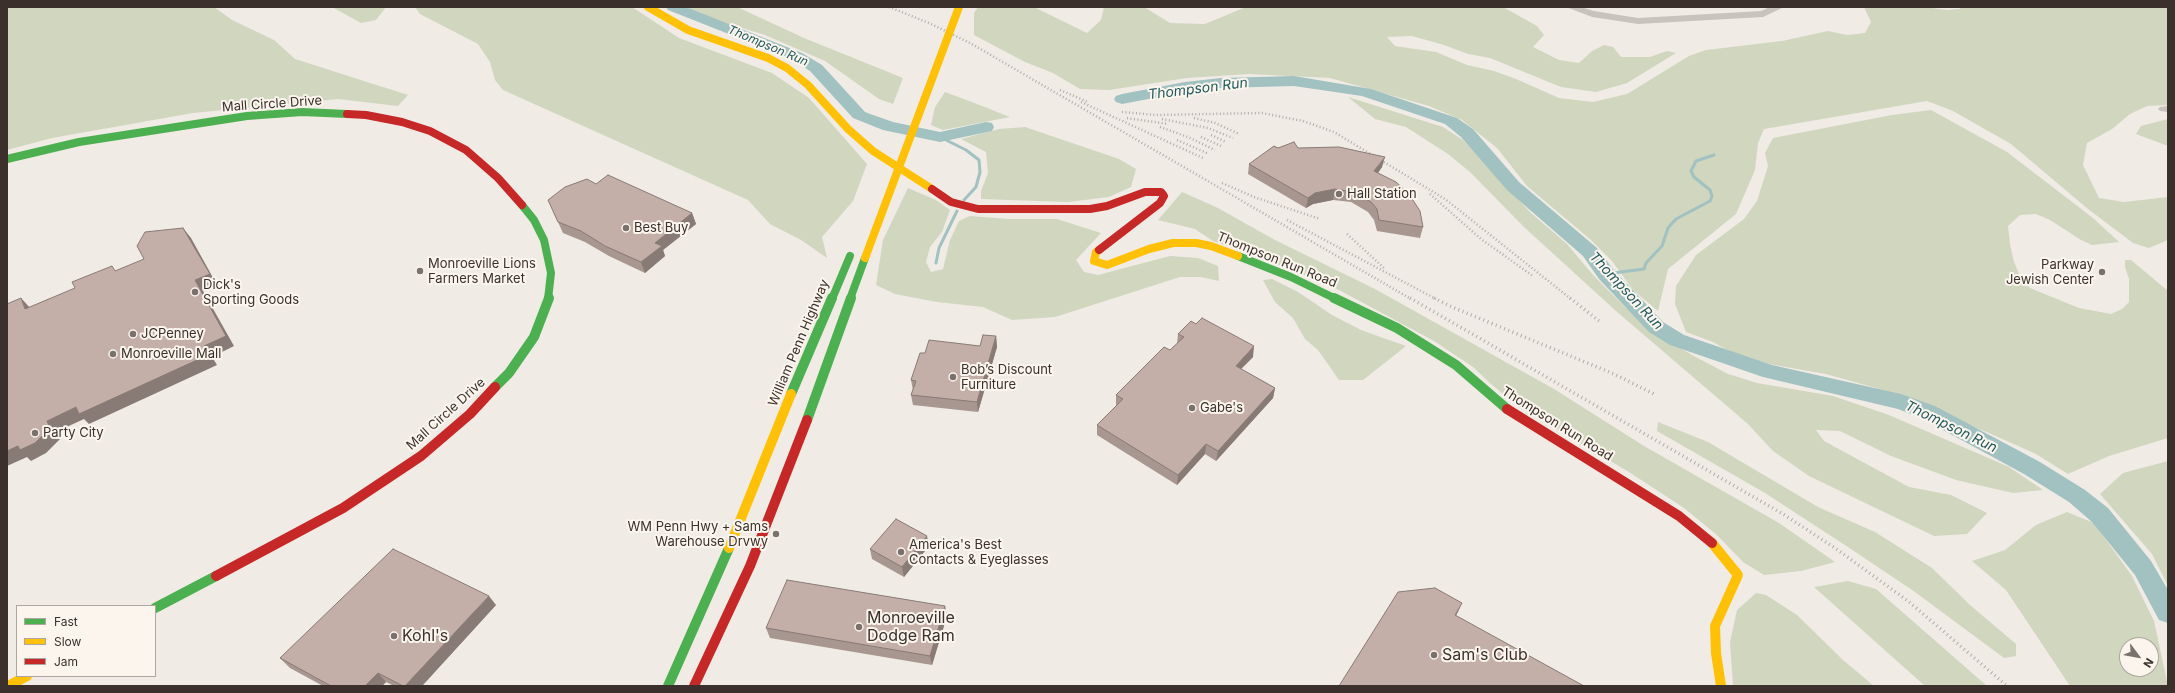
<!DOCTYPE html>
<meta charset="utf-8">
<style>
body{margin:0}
#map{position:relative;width:2175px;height:693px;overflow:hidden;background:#f0ebe5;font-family:Inter,sans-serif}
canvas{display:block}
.frame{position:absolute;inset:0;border:8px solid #3b302b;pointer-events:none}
.legend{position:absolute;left:16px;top:605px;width:140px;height:72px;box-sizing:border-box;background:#fbf5ee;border:1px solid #aea6a0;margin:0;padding:5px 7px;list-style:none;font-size:12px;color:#3b302b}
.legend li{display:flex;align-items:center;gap:8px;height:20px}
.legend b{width:20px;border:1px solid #aea6a0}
.north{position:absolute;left:2119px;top:637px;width:40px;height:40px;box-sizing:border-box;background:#fbf5ee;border:1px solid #aea6a0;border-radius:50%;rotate:122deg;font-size:11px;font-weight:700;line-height:16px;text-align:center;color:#3b302b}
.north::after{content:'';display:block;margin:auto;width:14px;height:18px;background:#7a716c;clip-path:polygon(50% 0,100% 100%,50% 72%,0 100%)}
</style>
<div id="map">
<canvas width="2175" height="693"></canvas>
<div class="frame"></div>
<ul class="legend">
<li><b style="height:5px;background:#4caf50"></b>Fast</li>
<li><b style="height:5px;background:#ffc107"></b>Slow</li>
<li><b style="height:5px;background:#c62828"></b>Jam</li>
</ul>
<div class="north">N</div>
</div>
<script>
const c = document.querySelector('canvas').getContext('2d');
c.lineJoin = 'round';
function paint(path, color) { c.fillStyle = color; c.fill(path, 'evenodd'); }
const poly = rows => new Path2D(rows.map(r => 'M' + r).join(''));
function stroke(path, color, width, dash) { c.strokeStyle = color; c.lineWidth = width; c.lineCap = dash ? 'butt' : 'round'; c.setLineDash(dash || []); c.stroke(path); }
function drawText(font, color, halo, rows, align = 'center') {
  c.font = font + ' Inter,sans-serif'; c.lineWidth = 4; c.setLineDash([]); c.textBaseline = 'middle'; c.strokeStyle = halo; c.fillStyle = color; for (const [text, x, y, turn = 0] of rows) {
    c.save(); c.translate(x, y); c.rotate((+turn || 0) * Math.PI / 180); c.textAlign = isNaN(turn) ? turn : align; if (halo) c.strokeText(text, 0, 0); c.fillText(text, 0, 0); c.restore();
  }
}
const green = poly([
 [7,7,214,7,232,20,274,40,295,59,408,95,398,106,338,99,193,113,52,138,7,150],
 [332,7,386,7,376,20,361,23],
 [415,7,632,7,679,38,772,73,809,98,867,164,853,201,822,237,827,258,801,240,770,224,748,200,503,90,495,80,490,62,478,44,420,14],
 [686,7,737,7,804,38,903,78,893,104,879,99,825,61,765,35,722,22],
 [978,7,1034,7,1087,33,1101,20,1104,7,1144,7,1170,23,1205,24,1246,7,1503,7,1537,26,1544,35,1533,47,1559,60,1579,63,1592,51,1604,45,1613,47,1621,57,1650,57,1667,51,1676,53,1627,83,1596,92,1561,87,1490,58,1468,54,1444,45,1412,36,1387,37,1395,46,1436,52,1467,65,1494,71,1516,79,1559,98,1593,102,1627,94,1689,56,1706,50,1782,41,1828,31,1847,35,1865,33,1871,22,1864,7,1924,7,1947,10,1960,9,1960,7,2168,7,2168,105,2147,106,2130,114,2112,129,2087,143,2083,165,2099,198,2124,202,2168,197,2168,240,2149,248,2133,243,2088,209,2011,144,1953,111,1927,101,1764,129,1758,143,1755,170,1736,214,1668,269,1658,311,1633,290,1612,261,1591,240,1527,186,1497,148,1462,120,1429,106,1330,78,1249,74,1187,78,1109,90,1080,89,1053,73,1025,62,974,35,974,13],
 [945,92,977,104,1010,117,943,130,931,125,935,107],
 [1348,97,1443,127,1463,140,1531,213,1567,244,1593,275,1625,307,1660,336,1692,355,1728,374,1757,383,1833,396,1889,415,2009,467,2043,490,2013,493,1956,480,1891,456,1840,431,1816,430,1824,441,1909,487,1951,495,1987,513,1967,534,1934,536,1809,476,1773,451,1748,424,1616,311,1524,227,1470,172,1448,154,1406,127,1375,119],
 [1931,110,2007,152,2093,218,2119,242,2092,245,2081,240,2050,220,2036,214,2020,215,2008,226,2010,244,2014,262,2021,278,2030,288,2079,308,2111,314,2122,309,2129,302,2129,279,2125,267,2125,260,2131,260,2168,291,2168,438,2109,456,2068,474,2036,454,1989,433,1876,388,1826,374,1774,365,1736,355,1713,342,1686,332,1675,304,1676,286,1696,255,1744,219,1757,201,1768,166,1765,153,1773,138,1892,115],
 [2168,119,2168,146,2136,134,2141,126],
 [1025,127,1119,159,1136,169,1131,187,1109,197,1068,202,981,199,981,191,988,173,986,152,961,139,999,129],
 [908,188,936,200,950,210,942,232,930,247,926,262,931,272,943,269,950,240,959,221,970,216,1009,219,1057,219,1101,233,1076,260,1084,272,1098,275,1170,256,1198,258,1218,266,1219,281,1200,277,1180,277,1055,317,1012,320,983,307,937,302,895,294,876,285,883,240],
 [1182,192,1216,207,1275,240,1375,289,1554,389,1644,446,1779,523,1835,562,1801,571,1764,575,1743,562,1717,535,1684,508,1629,472,1519,407,1491,384,1473,367,1434,341,1341,291,1293,270,1213,241,1195,229,1158,220],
 [1272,279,1298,292,1332,315,1361,330,1406,346,1363,380,1339,380,1318,350,1305,339,1293,318,1275,302,1263,280],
 [1658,422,1708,442,1818,507,1875,532,1932,568,1970,605,2016,644,2016,656,2004,658,1915,592,1851,549,1765,493,1657,431],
 [2168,461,2168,586,2152,554,2100,494,2123,473],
 [2067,512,2094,523,2132,576,2154,621,2168,686,2070,686,2006,590,1972,561,2005,550,2036,525],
 [2127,645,2151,645,2151,669,2127,669],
 [1848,581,1876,589,1987,686,1925,686,1814,587],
 [1756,593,1766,595,1797,615,1843,660,1874,686,1733,686,1730,642,1737,610]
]);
const stream = poly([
 [940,137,966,150,979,160,980,172,976,187,964,200],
 [936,263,939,248,957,211],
 [1606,274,1644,269,1646,263,1662,246,1668,228,1676,219,1710,201,1712,196,1710,190,1694,177,1691,171,1696,161,1714,155]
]);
const river = poly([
 [666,7,686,7,802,53,822,65,865,112,873,115,893,122,940,132,986,122,992,123,994,127,992,131,940,142,883,130,853,118,810,71,792,59,668,10,666,7],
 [1294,76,1371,89,1457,118,1473,129,1519,182,1597,248,1613,269,1663,322,1684,335,1772,365,1901,394,1935,406,2040,462,2085,490,2108,508,2151,561,2168,590,2168,623,2159,620,2135,575,2092,522,2069,502,2024,474,1921,418,1898,409,1763,377,1670,345,1649,332,1599,279,1583,256,1507,190,1461,137,1445,124,1362,96,1294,86,1221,88,1185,92,1122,104,1116,102,1114,99,1116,96,1122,94,1185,82,1221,78,1294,76]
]);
const street = poly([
 [1566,7,1581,7,1594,11,1638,18,1761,11,1770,7,1784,7,1763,17,1638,24,1592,17,1566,7],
 [2168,106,2168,112,2160,111,2158,109,2160,107,2168,106]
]);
const fastFar1 = poly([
 [7,159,79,142,247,116,302,112,347,114],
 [522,205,534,220,544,240,551,273,548,299],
 [1238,256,1291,277,1336,299],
 [832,299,850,256],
 [850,299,865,258]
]);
const fast = poly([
 [1334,298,1397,328,1456,365,1507,409],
 [495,387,509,373,534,337,549,298],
 [791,394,832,298],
 [807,420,851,298],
 [155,608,216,576],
 [668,686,729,548]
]);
const slowFar1 = poly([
 [648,7,688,30,768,58,787,68,808,85,848,129,873,151,932,189],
 [1099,250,1096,252,1094,261,1107,265,1149,249,1173,243,1196,243,1211,246,1238,256]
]);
const slow = poly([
 [1712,543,1738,575,1715,626,1716,653,1721,686],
 [729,548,791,394],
 [8,686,27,676]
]);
const jamFar1 = poly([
 [347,114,366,115,402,122,430,131,466,150,498,178,522,205],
 [932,189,951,202,978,209,1090,209,1107,206,1145,192,1161,192,1164,196,1160,203,1099,250]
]);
const jam = poly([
 [1507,409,1679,516,1712,543],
 [216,576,343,508,421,456,470,414,495,387],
 [694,686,750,566,807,420]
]);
const railFar1 = poly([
 [889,7,929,23,970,43,1411,299],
 [1060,90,1088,102],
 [1081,102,1203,158],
 [1122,112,1156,115,1262,113,1303,121,1334,132,1445,199,1571,299],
 [1127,118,1168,124],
 [1194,118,1215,123,1239,134],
 [1162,119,1208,128,1233,138],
 [1160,127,1188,137,1215,150],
 [1211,135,1226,142],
 [1201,137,1221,146],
 [1177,140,1209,154],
 [1222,183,1254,197,1320,219],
 [1430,194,1481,239,1533,276],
 [1287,220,1436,299],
 [1347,234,1384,268]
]);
const rail = poly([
 [1410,298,1783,514,1835,548,1908,601,2007,686],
 [1434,298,1452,307,1614,374,1654,394],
 [1570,298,1599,321]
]);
const slowBridge = poly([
 [865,258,959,7]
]);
const wall = poly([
 [1278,148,1298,148,1382,167,1378,173,1423,227,1420,238,1377,231,1374,220,1368,212,1351,202,1333,200,1313,204,1306,208,1248,174,1249,164],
 [596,184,692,213,696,224,663,250,665,256,645,273,609,256,585,242,563,233,548,200],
 [1178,334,1253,357,1241,369,1275,388,1273,398,1216,461,1205,454,1177,485,1097,435,1097,425,1116,406,1116,395,1170,350,1177,344],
 [996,336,997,347,978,412,913,405,911,395,913,390,911,380,925,353,980,346],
 [929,546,904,577,872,559,870,549],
 [496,605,422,686,394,686,386,682,382,686,323,686,290,668,280,658],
 [947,616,932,665,770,638,766,628]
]);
const shadedWall = poly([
 [1385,157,1382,167,1372,181,1374,171],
 [1335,189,1333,200,1313,204,1306,208,1308,198,1315,193],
 [692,213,696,224,663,250,665,256,645,273,641,262,655,243],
 [183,228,191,238,217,285,203,291,234,346,212,357,217,365,89,424,84,419,58,431,61,438,46,453,31,461,27,457,7,466,7,451,47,421,204,346,195,280],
 [21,298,31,309,25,309],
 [996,336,997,347,978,412,977,402],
 [1254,346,1253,357,1234,376,1236,366],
 [1275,388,1273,398,1216,461,1218,451],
 [1206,444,1205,454,1177,485,1178,475],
 [927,536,929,546,904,577,902,567],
 [489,596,496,605,422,686,405,686],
 [1462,603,1458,612,1451,625,1455,615],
 [945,606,947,616,932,665,930,656],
 [378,673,386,682,382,686,365,686]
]);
const building = poly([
 [1294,142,1298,148,1339,147,1385,157,1374,171,1396,182,1409,194,1420,211,1423,227,1379,220,1377,209,1371,202,1353,192,1335,189,1315,193,1308,198,1249,164,1274,146,1278,148,1294,142],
 [608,175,692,213,655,243,662,246,641,262,605,246,581,231,558,222,548,200,565,187,587,179,596,184,608,175],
 [183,228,210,274,195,280,226,336,204,346,208,355,79,414,76,407,47,421,50,428,35,443,20,450,18,446,7,451,7,304,21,298,25,309,75,288,72,282,112,266,115,271,144,259,137,246,145,232,183,228],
 [1202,318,1254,346,1236,366,1275,388,1218,451,1206,444,1178,475,1097,425,1123,399,1116,395,1164,347,1170,350,1184,337,1178,334,1191,321,1196,324,1202,318],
 [983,335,996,336,977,402,911,395,916,381,911,380,920,353,925,353,929,340,980,346,983,335],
 [896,519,927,536,902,567,870,549,896,519],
 [393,549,489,596,405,686,403,686,378,673,365,686,331,686,280,658,393,549],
 [787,580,945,606,930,656,766,628,787,580],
 [1435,588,1462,603,1455,615,1584,686,1339,686,1398,592,1435,588]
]);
const markers = [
 [1339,194,4,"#7a716c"],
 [626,228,4,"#7a716c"],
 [420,271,4,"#7a716c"],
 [2102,272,4,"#7a716c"],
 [195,292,4,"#7a716c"],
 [133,334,4,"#7a716c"],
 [113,354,4,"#7a716c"],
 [953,377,4,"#7a716c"],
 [1192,408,4,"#7a716c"],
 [35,433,4,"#7a716c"],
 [776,534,4,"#7a716c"],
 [901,552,4,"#7a716c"],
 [859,627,4,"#7a716c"],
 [394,636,4,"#7a716c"],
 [1434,655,4,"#7a716c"]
];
const farWaternames = [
 ["Thompson Run",768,46,23]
];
const streetNames = [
 ["Mall Circle Drive",272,104,-4],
 ["Thompson Run Road",1277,260,22],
 ["William Penn Highway",799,343,-67],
 ["Mall Circle Drive",446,414,-42],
 ["Thompson Run Road",1557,424,32]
];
const poiNames = [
 ["Hall Station",1347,194],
 ["Best Buy",634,228],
 ["Monroeville Lions",428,264],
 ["Farmers Market",428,279],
 ["Parkway",2094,265,"right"],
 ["Jewish Center",2094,280,"right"],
 ["Dick's",203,285],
 ["Sporting Goods",203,300],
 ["JCPenney",141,334],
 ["Monroeville Mall",121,354],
 ["Bob’s Discount",961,370],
 ["Furniture",961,385],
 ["Gabe's",1200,408],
 ["Party City",43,433],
 ["WM Penn Hwy + Sams",768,527,"right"],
 ["Warehouse Drvwy",768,542,"right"],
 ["America's Best",909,545],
 ["Contacts & Eyeglasses",909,560]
];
const waterNames = [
 ["Thompson Run",1198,89,-7],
 ["Thompson Run",1626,291,47],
 ["Thompson Run",1951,427,26]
];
const nearPoinames = [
 ["Monroeville",867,618],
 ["Dodge Ram",867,636],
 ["Kohl's",402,636],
 ["Sam's Club",1442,655]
];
paint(green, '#d1d6bf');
stroke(stream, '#a1c2c1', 3);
paint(river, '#a1c2c1');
paint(street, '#c9c3be');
stroke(fastFar1, '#4caf50', 8);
stroke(fast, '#4caf50', 10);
stroke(slowFar1, '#ffc107', 8);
stroke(slow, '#ffc107', 10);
stroke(jamFar1, '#c62828', 8);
stroke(jam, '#c62828', 10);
stroke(railFar1, '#b1aca8', 2.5, [1, 2.5]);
stroke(rail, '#b1aca8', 3.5, [1, 3.5]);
stroke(slowBridge, '#ffc107', 8);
paint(wall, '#a89690');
paint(shadedWall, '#887a75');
paint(building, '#c3afa7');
stroke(building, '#887a75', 1);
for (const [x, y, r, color] of markers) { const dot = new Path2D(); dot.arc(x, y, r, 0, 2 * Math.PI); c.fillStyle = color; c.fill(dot); stroke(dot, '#fbf5ee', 1.5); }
drawText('italic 12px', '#1f5a5e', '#fbf5ee', farWaternames);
drawText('13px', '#3b302b', '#fbf5ee', streetNames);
drawText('13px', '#3b302b', '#fbf5ee', poiNames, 'left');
drawText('italic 14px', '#1f5a5e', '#fbf5ee', waterNames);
drawText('16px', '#3b302b', '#fbf5ee', nearPoinames, 'left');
</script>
